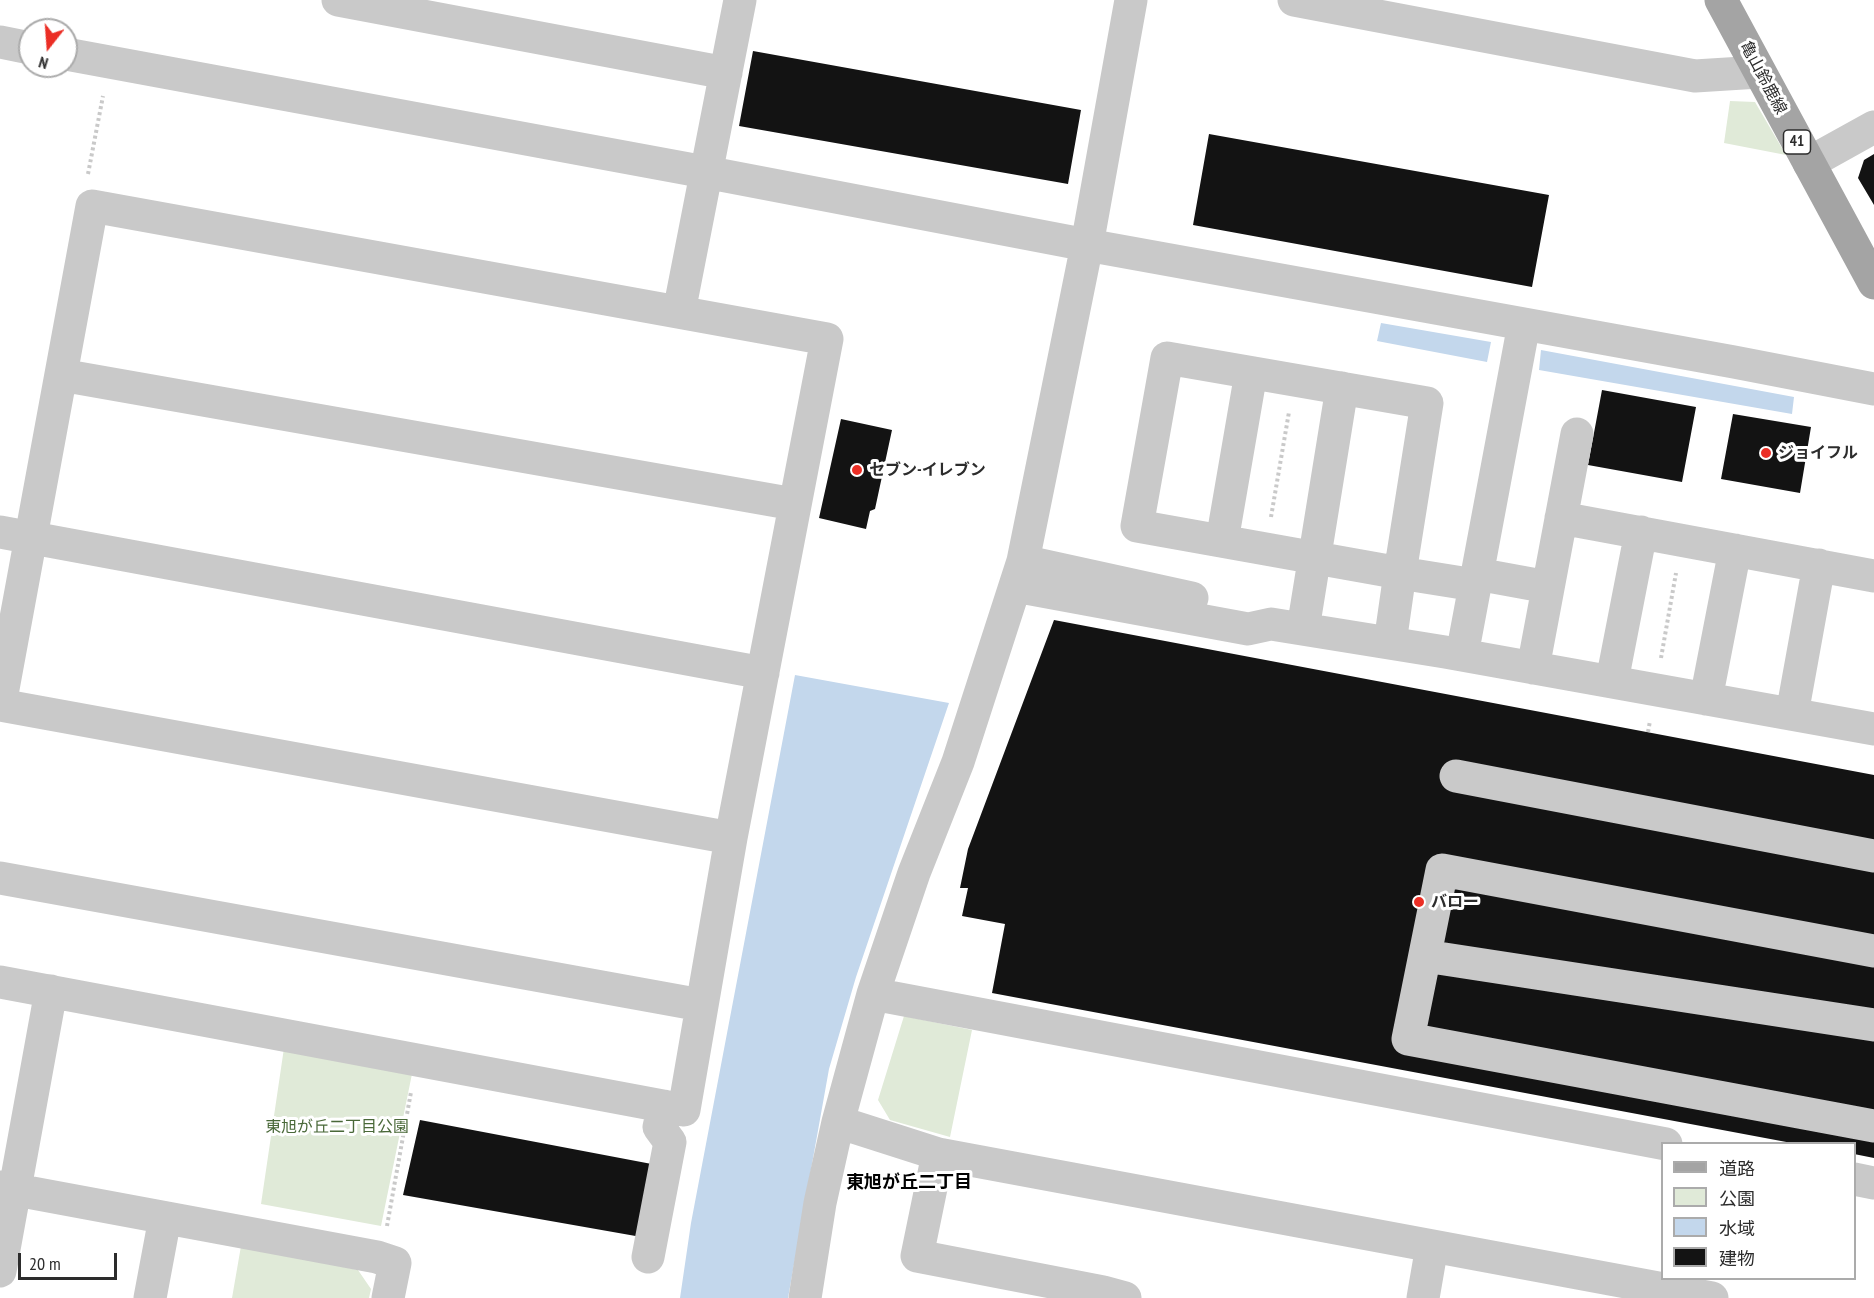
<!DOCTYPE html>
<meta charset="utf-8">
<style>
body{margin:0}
#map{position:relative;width:1874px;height:1298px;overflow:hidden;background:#fff;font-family:"PT Sans Narrow","Noto Sans JP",sans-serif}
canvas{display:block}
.legend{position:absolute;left:1661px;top:1142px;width:195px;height:138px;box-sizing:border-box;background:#fff;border:2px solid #ababab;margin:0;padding:8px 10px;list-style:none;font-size:18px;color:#2c2c2c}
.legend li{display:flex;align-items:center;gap:12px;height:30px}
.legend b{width:30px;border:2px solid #ababab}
.north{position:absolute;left:18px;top:18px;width:60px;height:60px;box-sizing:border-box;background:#fff;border:2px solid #ababab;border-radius:50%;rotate:197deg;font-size:16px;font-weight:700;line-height:24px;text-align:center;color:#2c2c2c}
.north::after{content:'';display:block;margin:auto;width:21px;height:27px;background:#eb2e25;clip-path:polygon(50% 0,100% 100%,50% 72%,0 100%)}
.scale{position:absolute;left:18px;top:1253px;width:99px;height:27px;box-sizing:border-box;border:3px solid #2c2c2c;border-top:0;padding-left:8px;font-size:18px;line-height:21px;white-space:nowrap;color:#2c2c2c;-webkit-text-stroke:4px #fff;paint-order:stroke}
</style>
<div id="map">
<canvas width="1874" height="1298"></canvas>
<ul class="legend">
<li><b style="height:8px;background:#a4a4a4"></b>道路</li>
<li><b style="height:16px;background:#e0ead8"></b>公園</li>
<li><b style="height:16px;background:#c3d7ec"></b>水域</li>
<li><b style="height:16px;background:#131313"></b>建物</li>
</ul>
<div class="north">N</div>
<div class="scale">20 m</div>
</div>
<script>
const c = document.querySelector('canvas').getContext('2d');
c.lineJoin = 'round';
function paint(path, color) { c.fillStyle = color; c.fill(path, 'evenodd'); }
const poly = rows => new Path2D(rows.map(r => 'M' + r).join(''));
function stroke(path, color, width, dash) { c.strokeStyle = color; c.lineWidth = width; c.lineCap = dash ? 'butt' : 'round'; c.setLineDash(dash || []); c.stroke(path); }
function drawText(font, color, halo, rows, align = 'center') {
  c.font = font + ' "PT Sans Narrow","Noto Sans JP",sans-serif'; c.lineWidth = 6; c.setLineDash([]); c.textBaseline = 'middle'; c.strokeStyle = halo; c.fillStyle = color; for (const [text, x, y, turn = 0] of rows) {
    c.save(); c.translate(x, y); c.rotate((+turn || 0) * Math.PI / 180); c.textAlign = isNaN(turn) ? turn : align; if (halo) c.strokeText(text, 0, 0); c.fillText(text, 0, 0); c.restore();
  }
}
const green = poly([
 [1730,101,1755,102,1786,155,1724,143],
 [904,1016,972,1030,950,1137,890,1120,878,1100],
 [284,1048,413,1069,381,1226,261,1204],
 [241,1246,358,1270,371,1289,369,1298,232,1298]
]);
const water = poly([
 [1381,323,1491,342,1487,362,1377,341],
 [1541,350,1794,397,1792,414,1539,370],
 [795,675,949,703,856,977,829,1069,788,1298,680,1298,691,1223]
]);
const building = poly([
 [753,51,1081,110,1068,184,739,126],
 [1209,134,1549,195,1532,287,1193,225],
 [1874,154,1874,205,1858,178,1864,160],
 [1602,390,1696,407,1682,482,1588,465],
 [1733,414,1811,427,1800,493,1721,479],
 [841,419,892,430,875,509,870,511,866,529,819,518],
 [1054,620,1874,775,1874,1158,1854,1154,1854,1144,1797,1144,992,993,1005,924,962,916,968,888,960,888,968,849],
 [420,1120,678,1169,664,1241,403,1195]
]);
const path = poly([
 [88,174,103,96],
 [1271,517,1289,412],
 [1661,658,1676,573],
 [1648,732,1650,721],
 [387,1226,411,1092]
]);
const minor = poly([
 [338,0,726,73],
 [1294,0,1695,76,1759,72],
 [0,42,30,48],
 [66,54,705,172,1087,245,1734,362,1874,389],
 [1809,163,1874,127],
 [679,312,740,0],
 [61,375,794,504],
 [1561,518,1874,576],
 [0,532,763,673],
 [1222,541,1251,373],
 [1023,561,1192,598],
 [1477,574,1548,587],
 [1015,586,1248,629,1271,624,1445,652,1874,729],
 [1303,629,1342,388],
 [1390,643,1400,573,1427,403,1167,358,1137,526,1400,573,1475,585],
 [1462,655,1524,324],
 [1533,668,1577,434],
 [1612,681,1641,532],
 [1706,699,1735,550],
 [0,705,92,206,827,339,731,838,684,1110,0,982],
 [0,705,731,838],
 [1792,714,1819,565],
 [1456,776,1874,856],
 [0,878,701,1005],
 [1874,951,1442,870,1408,1039,1874,1126],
 [1425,956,1874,1025],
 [873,994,1666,1144],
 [838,1122,938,1154,1712,1298],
 [938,1154,917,1256,1103,1292,1125,1298],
 [1854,1179,1874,1183],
 [0,1187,377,1257,395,1263,388,1298],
 [648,1257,670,1142,659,1127,664,1106],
 [0,1271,51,991],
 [150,1298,165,1218],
 [805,1298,820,1203,838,1122,873,994,914,873,958,762,1023,561,1087,245,1131,0],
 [1423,1298,1432,1246]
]);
const major = poly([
 [1721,0,1874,283]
]);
const markers = [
 [1766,453,6,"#eb2e25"],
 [857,470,6,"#eb2e25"],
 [1419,902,6,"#eb2e25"]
];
const shields = [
 [1797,142,27]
];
const shieldNames = [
 ["41",1797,142]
];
const streetNames = [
 ["亀山鈴鹿線",1763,78,62]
];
const poiNames = [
 ["ジョイフル",1778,453],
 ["セブン-イレブン",869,470],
 ["バロー",1431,902]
];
const parkNames = [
 ["東旭が丘二丁目公園",337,1127]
];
const neighbourhoodNames = [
 ["東旭が丘二丁目",909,1183]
];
paint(green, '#e0ead8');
paint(water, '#c3d7ec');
paint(building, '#131313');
stroke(path, '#c9c9c9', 4, [3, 3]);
stroke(minor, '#c9c9c9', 33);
stroke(major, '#a4a4a4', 33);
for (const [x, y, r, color] of markers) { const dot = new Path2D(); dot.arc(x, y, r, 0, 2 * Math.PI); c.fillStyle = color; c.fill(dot); stroke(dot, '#fff', 2); }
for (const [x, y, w] of shields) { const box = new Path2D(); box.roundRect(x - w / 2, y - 12, w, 24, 4.5); c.fillStyle = '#fff'; c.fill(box); stroke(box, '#2c2c2c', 1.5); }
drawText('bold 15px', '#2c2c2c', null, shieldNames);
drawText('16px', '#2c2c2c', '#fff', streetNames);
drawText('bold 16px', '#2c2c2c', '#fff', poiNames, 'left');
drawText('16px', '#496838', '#fff', parkNames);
drawText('bold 18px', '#000', '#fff', neighbourhoodNames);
</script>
